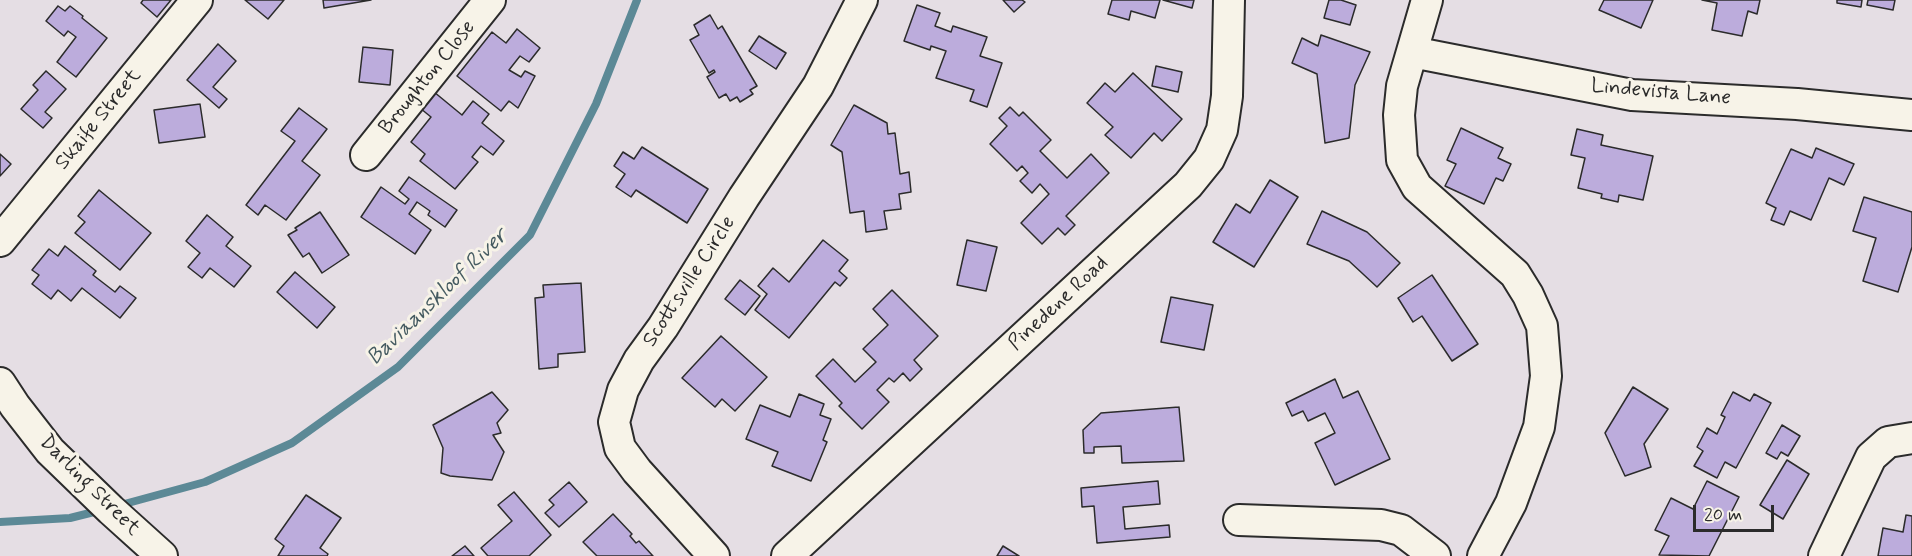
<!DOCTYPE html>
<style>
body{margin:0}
#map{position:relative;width:1912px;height:556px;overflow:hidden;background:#e5dee4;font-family:Mynerve,sans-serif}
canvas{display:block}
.scale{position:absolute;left:1693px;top:505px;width:81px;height:27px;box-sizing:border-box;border:3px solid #2b2b2b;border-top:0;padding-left:8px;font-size:18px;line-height:21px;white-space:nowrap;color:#2b2b2b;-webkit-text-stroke:4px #f7f3e8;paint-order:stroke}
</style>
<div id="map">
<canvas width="1912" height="556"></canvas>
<div class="scale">20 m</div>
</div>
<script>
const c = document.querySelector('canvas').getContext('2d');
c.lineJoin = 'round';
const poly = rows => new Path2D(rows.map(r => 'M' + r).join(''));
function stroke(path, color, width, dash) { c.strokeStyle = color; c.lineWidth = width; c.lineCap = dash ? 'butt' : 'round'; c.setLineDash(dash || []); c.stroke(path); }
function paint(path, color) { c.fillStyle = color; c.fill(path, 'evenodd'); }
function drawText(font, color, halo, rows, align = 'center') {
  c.font = font + ' Mynerve,sans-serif'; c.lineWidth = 6; c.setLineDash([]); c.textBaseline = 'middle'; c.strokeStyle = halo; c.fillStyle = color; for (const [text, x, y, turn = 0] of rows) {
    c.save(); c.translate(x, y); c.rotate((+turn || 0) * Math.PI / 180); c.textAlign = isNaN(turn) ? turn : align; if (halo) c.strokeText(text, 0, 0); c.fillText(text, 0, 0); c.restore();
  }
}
const stream = poly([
 [117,506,205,482,292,443,398,367,530,235,596,104,637,0],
 [0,522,70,518,102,510]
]);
const building = poly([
 [143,0,171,0,157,17,141,3,143,0],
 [245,0,284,0,268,19,245,0],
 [323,0,371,0,324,8,323,0],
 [1003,0,1022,0,1025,2,1014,12,1003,0],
 [1112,0,1160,0,1155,18,1131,11,1129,20,1108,14,1112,0],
 [1163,0,1194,0,1192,8,1163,0],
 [1329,0,1341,0,1356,5,1350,25,1324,18,1329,0],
 [1604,0,1653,0,1641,28,1599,10,1604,0],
 [1702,0,1760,0,1757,14,1748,11,1742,36,1712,30,1717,3,1702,0],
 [1837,0,1862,0,1861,7,1837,3,1837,0],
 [1868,0,1895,0,1893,10,1867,5,1868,0],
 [917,5,940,13,935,26,951,32,953,26,987,37,980,56,1002,63,987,107,970,101,974,90,936,78,946,51,931,46,930,50,904,41,917,5],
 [58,6,65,11,70,6,83,16,82,18,107,38,76,77,57,62,76,37,68,31,64,36,46,21,58,6],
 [710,15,718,29,722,26,757,86,750,90,753,94,740,102,737,97,730,101,726,94,719,98,707,77,715,72,714,70,709,73,690,40,699,35,694,25,710,15],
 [517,29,540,48,529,62,520,56,509,70,521,77,525,71,535,76,518,108,509,101,501,111,457,76,492,32,506,43,517,29],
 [1321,35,1370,52,1355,85,1349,138,1325,143,1317,74,1292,63,1302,38,1318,46,1321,35],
 [759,36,786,53,776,69,749,51,759,36],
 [218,44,236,61,213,87,227,99,219,108,187,80,218,44],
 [363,47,393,50,390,85,359,82,363,47],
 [1156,66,1182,72,1178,92,1152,86,1156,66],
 [46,71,66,89,45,112,52,118,43,128,21,109,38,90,33,85,46,71],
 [1133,73,1182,119,1162,141,1154,133,1131,158,1105,135,1113,127,1087,103,1105,83,1115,92,1133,73],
 [428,87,462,115,473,101,489,114,482,123,504,141,493,155,481,146,472,157,478,162,455,189,420,161,425,154,411,142,431,117,415,104,428,87],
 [200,104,205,137,159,143,154,110,200,104],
 [854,105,887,123,888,134,895,133,900,174,909,172,911,192,899,194,901,209,884,211,887,229,866,232,864,211,850,213,842,152,831,145,854,105],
 [1010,107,1019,116,1023,112,1051,140,1040,151,1067,178,1091,154,1109,173,1066,216,1075,225,1065,235,1058,228,1042,244,1021,223,1049,194,1040,184,1032,193,1020,181,1028,173,1022,166,1017,171,990,144,1007,126,999,118,1010,107],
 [299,108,327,129,302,161,320,175,286,220,265,205,258,215,246,205,295,141,281,131,299,108],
 [1461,128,1503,148,1498,158,1511,164,1503,181,1496,178,1484,204,1445,186,1456,164,1447,160,1461,128],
 [1577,129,1603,135,1601,145,1653,156,1643,200,1619,195,1618,202,1601,198,1602,194,1578,188,1585,158,1571,155,1577,129],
 [642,147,708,189,687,223,636,190,631,197,616,187,625,174,614,166,623,152,634,159,642,147],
 [1816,148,1854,164,1844,185,1829,178,1811,220,1790,211,1784,225,1771,220,1776,208,1766,203,1791,149,1812,158,1816,148],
 [0,154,11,164,0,176,0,154],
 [409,177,457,210,445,227,428,215,430,211,417,202,409,214,431,230,415,254,361,217,381,187,405,204,409,199,399,191,409,177],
 [1270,180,1298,197,1254,267,1213,242,1236,204,1250,213,1270,180],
 [99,190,151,233,120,270,75,233,85,222,78,216,99,190],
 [1864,197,1912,212,1912,247,1898,292,1863,281,1876,238,1853,231,1864,197],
 [1322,211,1367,232,1400,263,1377,287,1349,261,1307,244,1322,211],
 [320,212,349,255,322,273,309,253,303,257,288,235,297,230,295,228,320,212],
 [207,215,233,237,226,246,251,266,234,287,210,268,202,278,188,267,200,253,186,241,207,215],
 [823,240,848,260,839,271,847,278,840,286,835,282,789,338,755,310,767,294,758,286,773,268,789,282,823,240],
 [967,240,997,247,986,291,957,285,967,240],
 [65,246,96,271,93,275,115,292,120,286,136,298,120,318,82,288,71,301,58,290,51,299,32,284,39,275,32,270,49,249,58,256,65,246],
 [295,272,335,307,317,328,277,292,295,272],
 [1432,275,1478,344,1452,361,1422,316,1413,322,1398,298,1432,275],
 [740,280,760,296,745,315,725,299,740,280],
 [581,283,585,352,558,354,558,367,539,369,535,298,544,297,543,285,581,283],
 [892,290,938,336,914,360,922,369,910,381,903,373,894,382,889,378,877,390,889,402,862,429,839,406,842,403,816,376,833,359,855,382,876,362,863,349,888,325,873,309,892,290],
 [1171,297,1213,305,1204,350,1161,342,1171,297],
 [721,336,767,377,735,411,722,399,715,407,682,378,721,336],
 [1335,379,1343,398,1358,391,1390,459,1335,485,1315,443,1335,433,1325,413,1308,421,1303,411,1292,416,1286,403,1335,379],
 [1633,387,1668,409,1644,444,1651,467,1625,476,1605,433,1633,387],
 [492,392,508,410,497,423,501,433,493,435,504,452,492,480,450,476,441,473,443,448,433,425,492,392],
 [1733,392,1750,401,1754,394,1771,403,1736,468,1725,462,1717,478,1694,466,1703,451,1697,447,1707,428,1717,434,1725,417,1721,415,1733,392],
 [799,394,824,404,820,415,831,419,823,440,827,442,811,481,772,466,778,452,746,439,760,405,790,417,799,394],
 [1179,407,1184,461,1122,463,1121,446,1094,447,1094,453,1084,453,1083,430,1101,413,1179,407],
 [1782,425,1800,436,1788,456,1781,452,1777,459,1766,453,1782,425],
 [1787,460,1809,474,1783,519,1760,505,1787,460],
 [1158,481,1160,504,1123,507,1125,529,1169,525,1170,537,1097,543,1094,506,1082,507,1081,488,1158,481],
 [1707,481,1739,497,1709,556,1659,555,1669,536,1655,530,1671,498,1693,509,1707,481],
 [569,482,587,502,559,527,545,513,554,505,549,500,569,482],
 [514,492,551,535,529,556,488,556,481,548,512,521,498,505,514,492],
 [306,495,341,518,320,548,328,554,327,556,278,556,284,546,275,539,306,495],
 [613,514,632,534,630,536,636,543,639,541,653,556,597,556,583,542,613,514],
 [1906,515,1912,516,1912,556,1878,556,1883,528,1903,532,1906,515],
 [465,546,474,556,452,556,465,546],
 [1003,546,1019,556,997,556,1003,546]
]);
const minor = poly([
 [1427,0,1402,86,1399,115,1402,160,1417,187,1515,274,1528,295,1542,326,1546,376,1539,427,1511,503,1483,556],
 [1412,52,1632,95,1797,104,1912,115],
 [366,155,490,0],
 [0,241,197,0],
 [0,383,15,406,50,451,111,510,162,556],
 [1239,520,1381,525,1401,530,1435,556],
 [714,556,637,471,620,448,614,422,623,390,639,360,663,327,744,197,818,86,862,0],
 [787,556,1188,185,1209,159,1222,130,1227,96,1229,0],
 [1824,556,1871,457,1888,442,1912,438]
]);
const streetNames = [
 ["Broughton Close",428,78,-51],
 ["Lindevista Lane",1661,93,5],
 ["Skaife Street",99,120,-51],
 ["Scottsville Circle",690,282,-57],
 ["Pinedene Road",1059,304,-43],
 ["Darling Street",89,486,45]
];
const waterNames = [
 ["Baviaanskloof River",438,298,-44]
];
stroke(stream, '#5c8996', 8);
paint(building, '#bcacdc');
stroke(building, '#2b2b2b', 1.5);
stroke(minor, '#2b2b2b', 34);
stroke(minor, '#f7f3e8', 30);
drawText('21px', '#2b2b2b', '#f7f3e8', streetNames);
drawText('italic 22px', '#445a60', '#f7f3e8', waterNames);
</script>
